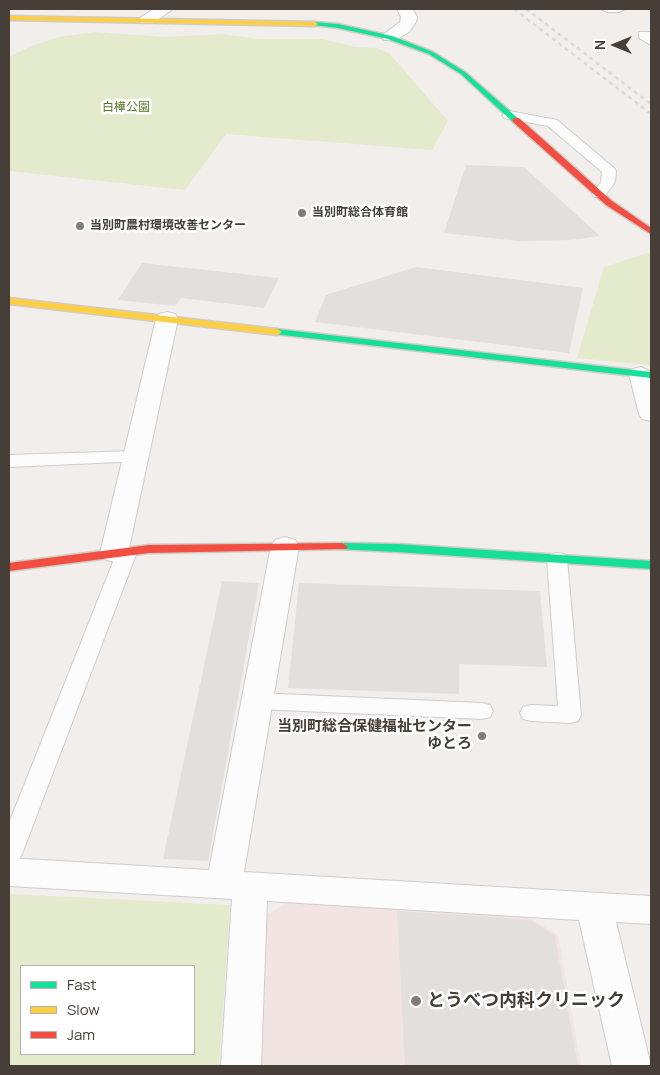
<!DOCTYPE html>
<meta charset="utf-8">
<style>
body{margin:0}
#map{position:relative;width:660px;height:1075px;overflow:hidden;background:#f1eeec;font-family:Manrope,sans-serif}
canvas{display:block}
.frame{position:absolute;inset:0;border:10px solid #473e37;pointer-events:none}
.legend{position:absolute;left:20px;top:965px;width:175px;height:90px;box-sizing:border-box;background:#fff;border:1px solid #b5b2af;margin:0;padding:6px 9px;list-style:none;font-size:15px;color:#473e37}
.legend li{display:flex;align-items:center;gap:10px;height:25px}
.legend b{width:25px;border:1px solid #b5b2af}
.north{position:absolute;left:590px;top:20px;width:50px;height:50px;-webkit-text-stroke:4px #fff;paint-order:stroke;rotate:270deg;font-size:14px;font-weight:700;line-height:20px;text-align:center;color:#473e37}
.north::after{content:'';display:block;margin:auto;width:18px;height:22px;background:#473e37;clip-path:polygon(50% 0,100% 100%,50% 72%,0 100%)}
</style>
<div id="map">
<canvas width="660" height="1075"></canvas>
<div class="frame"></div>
<ul class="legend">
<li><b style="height:6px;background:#16e098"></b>Fast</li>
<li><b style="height:6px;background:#ffcf43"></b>Slow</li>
<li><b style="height:6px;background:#f24e42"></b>Jam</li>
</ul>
<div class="north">N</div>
</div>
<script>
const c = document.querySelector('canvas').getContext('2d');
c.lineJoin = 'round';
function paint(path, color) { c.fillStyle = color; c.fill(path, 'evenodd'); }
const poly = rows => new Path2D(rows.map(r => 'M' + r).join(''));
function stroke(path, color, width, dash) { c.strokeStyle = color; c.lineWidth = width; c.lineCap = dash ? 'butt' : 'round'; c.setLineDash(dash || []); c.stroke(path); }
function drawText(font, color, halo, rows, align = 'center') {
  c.font = font + ' Manrope,"Noto Sans JP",sans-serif'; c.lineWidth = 5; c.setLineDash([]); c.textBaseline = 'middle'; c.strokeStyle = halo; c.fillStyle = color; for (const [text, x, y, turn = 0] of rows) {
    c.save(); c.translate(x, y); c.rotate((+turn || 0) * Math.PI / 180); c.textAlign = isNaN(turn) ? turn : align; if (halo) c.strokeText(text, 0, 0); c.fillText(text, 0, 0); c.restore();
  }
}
const medical = poly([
 [291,900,530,918,558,935,581,1066,260,1066,265,916]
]);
const green = poly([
 [95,32,165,37,222,34,258,39,321,39,356,47,377,48,389,53,448,121,432,150,226,134,185,190,9,171,9,57,31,46,59,37],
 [648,253,651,253,651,365,577,358,604,267],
 [10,894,230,905,219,1066,9,1066],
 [21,966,194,966,194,1054,21,1054]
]);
const parking = poly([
 [466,165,524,167,600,236,571,240,518,241,444,233],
 [142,263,279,278,264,308,181,298,175,306,118,300],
 [416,267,583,288,569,353,315,322,326,295],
 [222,581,259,583,208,861,163,859],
 [299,583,540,591,547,667,459,664,459,694,288,688],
 [397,911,530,920,555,936,578,1066,405,1066]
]);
const lane = poly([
 [601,9,625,9,619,12,607,12,601,9],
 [639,32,651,32,651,45,639,38,639,32],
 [509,111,557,120,614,168,616,171,615,182,604,197,594,197,592,194,601,182,602,172,548,126,504,118,502,115,509,111],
 [135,451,142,453,144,457,142,461,9,467,9,455,135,451],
 [127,546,134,548,137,552,22,854,18,861,9,864,9,823,117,552,120,548,127,546],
 [557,553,564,554,567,559,581,715,578,721,570,723,531,721,523,719,520,713,523,707,531,705,558,706,547,559,550,554,557,553],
 [257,693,482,703,490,705,493,711,490,717,482,719,257,709,249,707,246,701,249,695,257,693]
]);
const street = poly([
 [154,9,173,9,153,23,141,23,139,20,141,17,154,9],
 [397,9,413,9,417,17,416,22,409,32,396,40,384,40,382,37,384,34,400,22,401,17,397,9],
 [167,312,175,314,178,319,128,553,124,559,114,562,104,559,100,553,156,319,159,314,167,312],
 [641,367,651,372,651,421,642,419,639,414,629,374,633,369,641,367],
 [285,537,295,540,299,546,244,872,651,896,651,924,616,922,651,1066,612,1066,579,920,267,901,261,1066,221,1066,232,899,9,886,9,858,209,870,271,546,275,540,285,537]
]);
const fast = poly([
 [315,22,338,24,392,36,433,52,465,72,520,120,513,122,461,74,429,54,388,39,338,28,313,25,312,24,315,22],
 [277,329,651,372,651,378,274,334,274,330,277,329],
 [342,543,397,544,651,561,651,569,397,552,338,549,336,547,342,543]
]);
const slow = poly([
 [9,16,315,22,318,24,315,26,9,20,9,16],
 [9,298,277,329,282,332,277,335,9,304,9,298]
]);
const jam = poly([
 [513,118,519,118,612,201,651,228,651,234,606,205,513,122,513,118],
 [342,543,348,547,346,549,149,553,9,571,9,563,149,545,342,543]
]);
const rail = poly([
 [514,9,651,114],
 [526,9,651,104]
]);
const markers = [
 [302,213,5,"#827c76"],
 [80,226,5,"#827c76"],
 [482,736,5,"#827c76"],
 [416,1001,6,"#827c76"]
];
const farParknames = [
 ["白樺公園",126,108]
];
const farPoinames = [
 ["当別町総合体育館",312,213],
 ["当別町農村環境改善センター",90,226]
];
const poiNames = [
 ["当別町総合保健福祉センター",472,727],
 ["ゆとろ",472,744]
];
const nearPoinames = [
 ["とうべつ内科クリニック",427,1001]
];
paint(medical, '#f3e4e4');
paint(green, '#e4eacc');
paint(parking, '#e3dfdd');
stroke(lane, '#cfccc9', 2);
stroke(street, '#cfccc9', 2);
stroke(fast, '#d2cbc4', 3);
stroke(slow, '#d2cbc4', 3);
stroke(jam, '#d2cbc4', 3);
paint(lane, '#fdfcfc');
paint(street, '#fdfcfc');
paint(fast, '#16e098');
paint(slow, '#ffcf43');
paint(jam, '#f24e42');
stroke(rail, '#d9d9d8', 2.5, [4, 4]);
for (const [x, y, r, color] of markers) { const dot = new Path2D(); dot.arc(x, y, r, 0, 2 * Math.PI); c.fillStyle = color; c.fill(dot); stroke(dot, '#fff', 2); }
drawText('12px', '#57782b', '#fff', farParknames);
drawText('bold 12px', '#473e37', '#fff', farPoinames, 'left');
drawText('bold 15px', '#473e37', '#fff', poiNames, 'right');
drawText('bold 18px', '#473e37', '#fff', nearPoinames, 'left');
</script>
